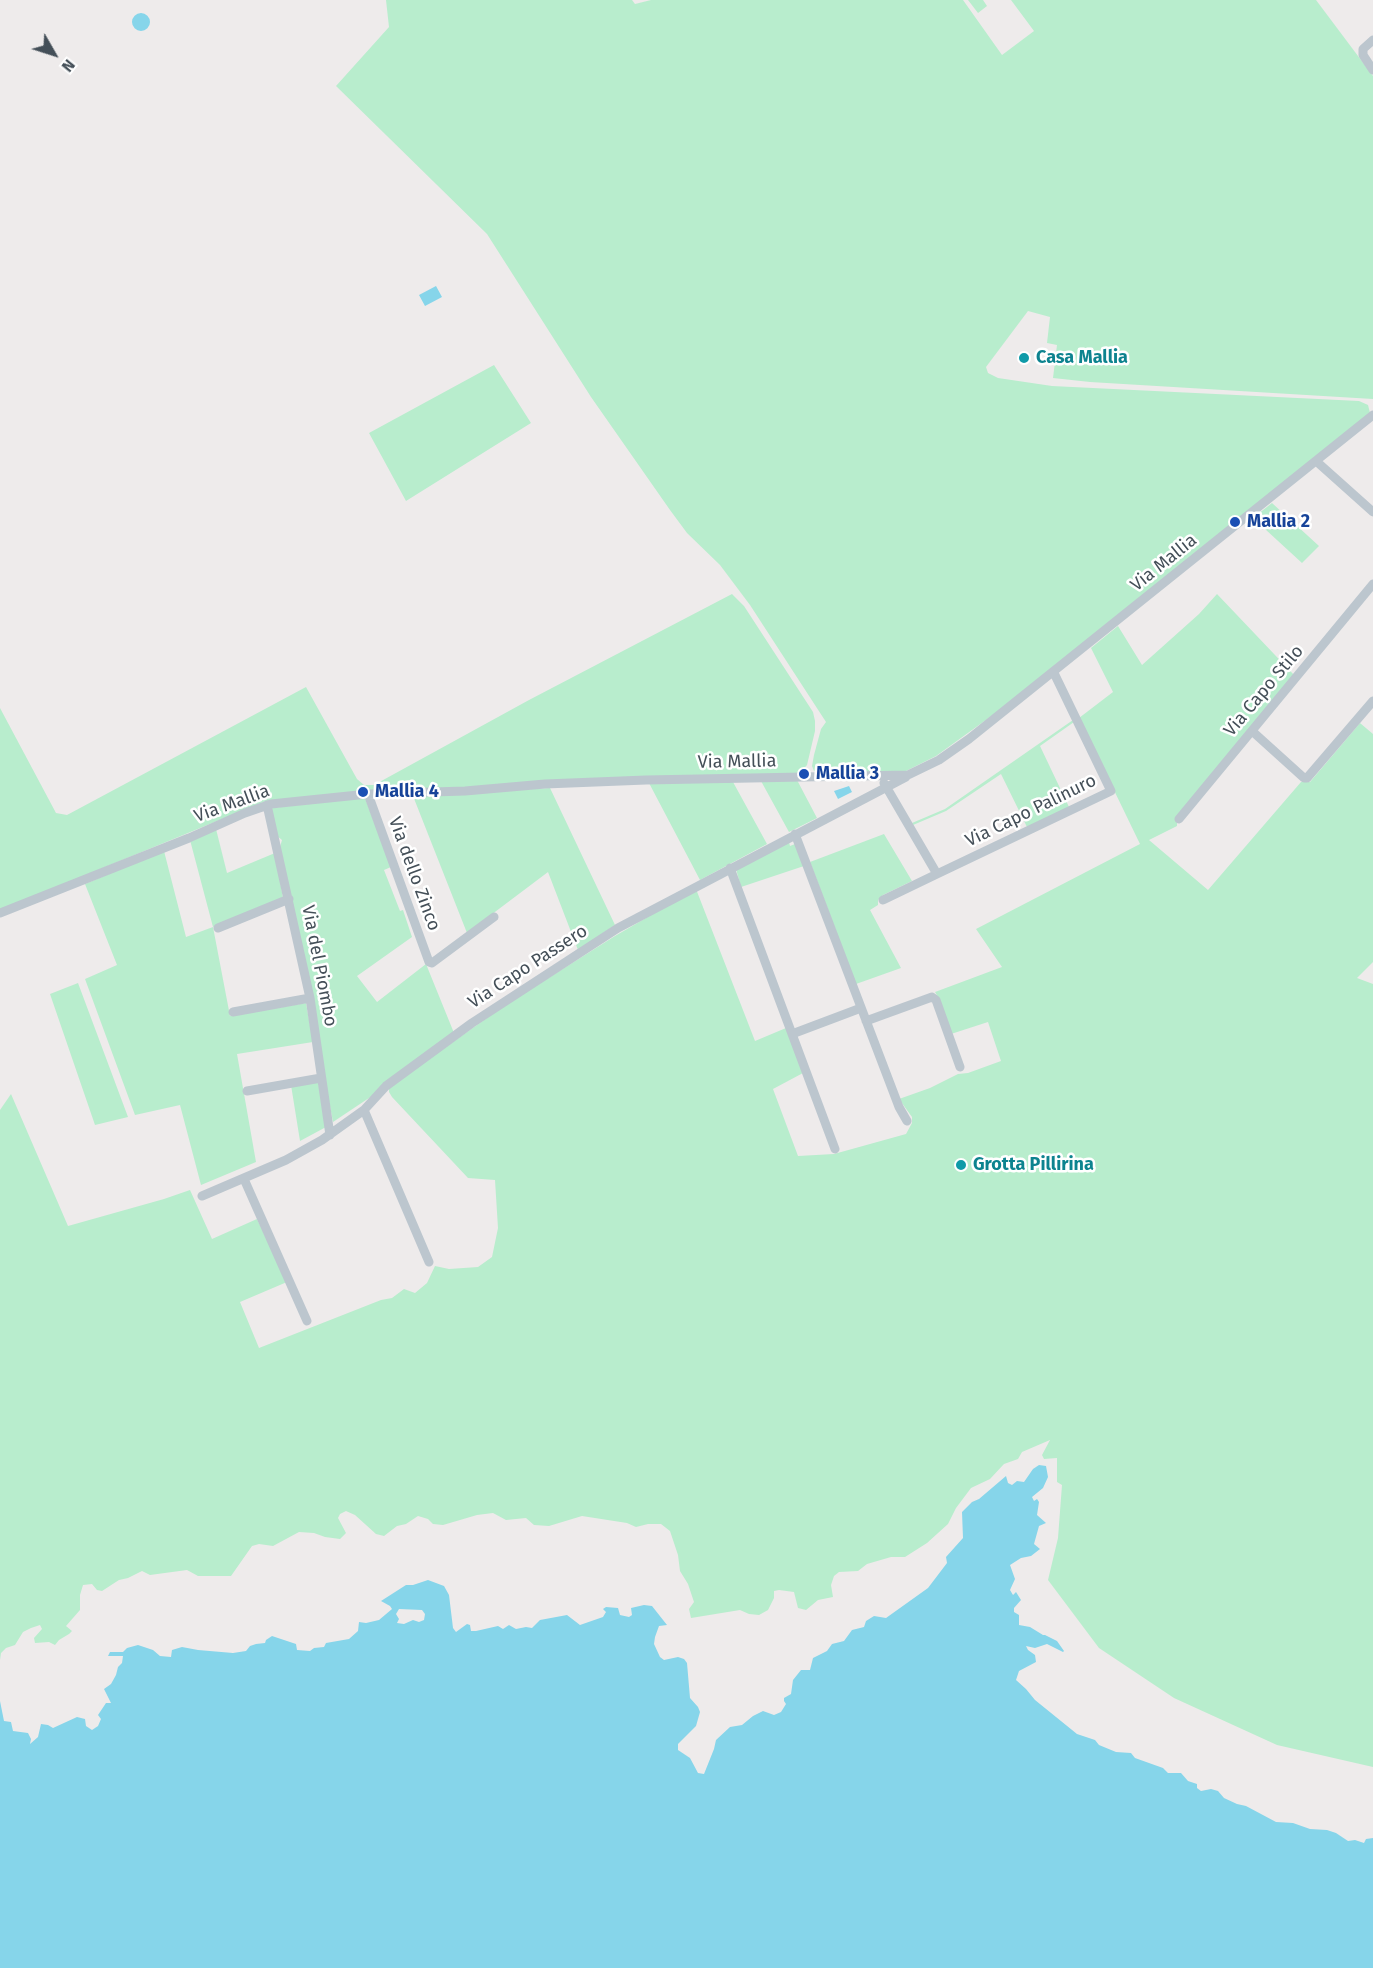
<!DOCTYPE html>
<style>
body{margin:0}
#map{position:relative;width:1373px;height:1968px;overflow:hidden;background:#eeebeb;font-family:"Fira Sans",sans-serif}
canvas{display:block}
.north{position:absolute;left:24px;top:24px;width:60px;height:60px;-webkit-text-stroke:4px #fff;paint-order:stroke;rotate:129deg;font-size:16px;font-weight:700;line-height:24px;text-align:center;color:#444f58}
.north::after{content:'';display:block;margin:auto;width:21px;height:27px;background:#444f58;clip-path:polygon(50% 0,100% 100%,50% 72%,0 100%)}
</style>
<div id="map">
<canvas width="1373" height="1968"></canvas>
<div class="north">N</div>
</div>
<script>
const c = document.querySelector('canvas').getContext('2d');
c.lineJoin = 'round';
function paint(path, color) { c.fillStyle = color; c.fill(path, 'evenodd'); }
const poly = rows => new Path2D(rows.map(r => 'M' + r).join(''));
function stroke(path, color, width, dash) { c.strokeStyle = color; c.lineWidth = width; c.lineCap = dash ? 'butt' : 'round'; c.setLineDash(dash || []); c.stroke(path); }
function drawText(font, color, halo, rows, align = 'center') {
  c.font = font + ' "Fira Sans",sans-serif'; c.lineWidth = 5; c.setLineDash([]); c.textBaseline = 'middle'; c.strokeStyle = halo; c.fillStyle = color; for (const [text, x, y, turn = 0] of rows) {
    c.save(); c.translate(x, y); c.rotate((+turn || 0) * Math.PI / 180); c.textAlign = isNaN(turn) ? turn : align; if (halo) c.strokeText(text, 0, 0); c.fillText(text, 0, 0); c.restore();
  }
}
const green = poly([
 [386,0,632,0,635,4,651,0,963,0,1002,55,1034,31,1011,0,1316,0,1373,76,1373,399,1090,382,1053,378,1057,345,1047,343,1050,317,1028,311,986,367,988,373,998,378,1052,386,1359,401,1368,405,1370,413,1015,699,936,756,906,771,819,773,814,771,812,766,814,755,821,729,826,722,750,605,720,565,687,533,670,510,591,397,487,234,336,86,389,27],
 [968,0,983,0,987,6,978,13],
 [494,365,531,423,406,501,369,433],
 [1272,503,1319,546,1302,563,1253,518],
 [732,594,744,606,813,712,815,721,815,731,807,765,799,774,266,801,54,888,0,909,0,708,56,813,67,815,306,687,357,779,364,785,374,785,529,700],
 [1217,594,1294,675,1177,817,1177,826,1149,840,1208,890,1301,782,1310,782,1360,723,1373,734,1373,962,1357,978,1373,984,1373,1767,1277,1745,1174,1698,1099,1648,1048,1580,1058,1538,1062,1485,1057,1482,1057,1458,1044,1459,1042,1455,1050,1440,1022,1452,1018,1459,1004,1464,990,1479,971,1488,956,1508,948,1524,927,1543,905,1557,891,1557,867,1564,858,1571,839,1572,834,1576,831,1585,833,1597,818,1600,806,1610,798,1608,794,1592,779,1590,774,1591,774,1598,768,1610,759,1615,749,1614,740,1610,691,1618,689,1609,694,1602,688,1584,680,1571,678,1555,670,1531,661,1524,648,1524,636,1527,627,1523,582,1516,549,1526,534,1525,526,1518,506,1520,493,1513,477,1515,443,1525,433,1524,428,1519,418,1516,406,1524,397,1526,384,1536,376,1534,355,1515,346,1511,340,1514,338,1518,346,1533,340,1539,325,1537,314,1533,299,1532,273,1546,259,1544,252,1546,231,1576,198,1576,187,1570,150,1575,142,1571,128,1578,119,1580,102,1591,97,1590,92,1584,83,1585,80,1595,80,1610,66,1626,72,1631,69,1634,59,1640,55,1645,49,1642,35,1643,34,1638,42,1629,40,1625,31,1628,23,1632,15,1645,6,1648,1,1653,0,1660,0,1110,11,1094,68,1226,164,1199,190,1190,212,1239,257,1219,287,1282,240,1302,259,1348,381,1300,392,1298,404,1289,415,1293,427,1283,435,1266,449,1269,478,1267,492,1257,498,1228,495,1180,468,1178,392,1097,389,1092,389,1087,504,1006,615,936,696,889,755,1041,786,1028,803,1073,773,1089,798,1156,834,1154,906,1134,912,1123,912,1117,899,1099,930,1088,958,1074,968,1073,1001,1061,988,1022,951,1034,938,997,935,992,1002,967,976,929,1140,844,1079,718,1113,692,1091,648,1118,626,1142,665,1199,614],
 [1073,720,1074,722,1040,746,1069,807,1027,827,1001,774,946,811,913,825,912,823,945,809],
 [797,780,817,818,789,832,761,781],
 [733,782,767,844,700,880,649,783],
 [550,788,615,925,578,950,548,872,467,933,413,796],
 [365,798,391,867,384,870,400,911,403,910,412,937,357,976,377,1002,426,964,454,1033,372,1096,333,1122,280,847,282,840,277,836,271,808],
 [216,829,227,873,275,853,283,898,213,927,230,1016,306,1003,313,1042,237,1054,256,1162,201,1185,180,1105,135,1115,85,979,117,965,85,884,164,851,186,937,213,927,190,840],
 [884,834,912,881,883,895,878,900,878,905,870,910,901,968,856,984,810,862],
 [789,842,790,846,795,844,804,866,741,887,736,869],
 [78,983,128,1117,95,1125,50,994],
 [318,1081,326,1127,300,1141,291,1085]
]);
const water = poly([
 '132 22a9 9 0 1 1 18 0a9 9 0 1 1-18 0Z',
 [436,286,442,297,425,306,419,295],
 [849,786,852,792,838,799,834,791],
 [1039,1465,1046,1466,1048,1477,1043,1488,1032,1497,1034,1501,1037,1499,1039,1502,1037,1515,1046,1523,1039,1526,1034,1544,1040,1549,1031,1556,1021,1558,1010,1565,1015,1579,1010,1590,1013,1595,1016,1592,1021,1600,1014,1608,1014,1612,1019,1615,1019,1625,1030,1627,1043,1635,1045,1635,1057,1641,1064,1651,1063,1652,1047,1644,1035,1648,1026,1646,1028,1650,1035,1655,1036,1662,1019,1671,1016,1680,1026,1689,1035,1700,1077,1734,1095,1740,1099,1745,1116,1752,1131,1753,1135,1758,1163,1768,1168,1773,1181,1773,1188,1781,1197,1784,1197,1788,1201,1791,1211,1789,1218,1791,1224,1798,1237,1804,1246,1806,1276,1822,1293,1823,1310,1829,1327,1830,1336,1833,1348,1841,1355,1840,1364,1843,1366,1839,1373,1838,1373,1968,0,1968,0,1701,4,1721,11,1722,13,1731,28,1733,31,1739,30,1744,38,1737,41,1724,48,1725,53,1728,77,1717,85,1719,86,1726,92,1730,98,1726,101,1719,98,1715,106,1703,111,1703,104,1689,111,1684,116,1675,118,1667,122,1663,123,1656,108,1656,110,1652,123,1652,127,1648,138,1645,153,1650,160,1656,171,1657,172,1650,182,1647,198,1650,233,1653,246,1651,250,1646,256,1644,265,1643,266,1640,272,1636,296,1644,297,1650,310,1651,314,1648,324,1647,326,1643,349,1639,358,1631,359,1622,366,1623,379,1620,392,1609,390,1606,381,1601,406,1585,413,1585,428,1580,444,1586,449,1595,453,1628,456,1632,467,1624,470,1625,471,1631,476,1631,498,1626,503,1629,509,1625,516,1629,526,1627,532,1628,540,1620,567,1615,580,1625,603,1617,606,1612,603,1609,606,1607,618,1608,620,1615,629,1617,632,1615,631,1608,644,1605,652,1606,667,1625,659,1626,655,1637,654,1644,660,1657,664,1660,678,1657,684,1659,687,1663,690,1698,698,1707,700,1712,696,1726,678,1744,678,1750,690,1758,698,1773,704,1774,714,1749,716,1740,730,1727,742,1725,753,1716,763,1711,774,1715,781,1712,786,1704,784,1701,784,1698,791,1694,793,1680,801,1670,810,1670,813,1658,827,1651,832,1644,844,1641,852,1630,864,1627,866,1621,874,1616,886,1618,928,1588,947,1563,946,1557,963,1538,962,1512,972,1502,979,1499,1006,1476,1008,1483,1012,1485,1017,1481,1024,1482,1033,1469],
 [399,1609,422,1610,425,1614,424,1620,419,1622,413,1620,404,1624,397,1623,399,1619,396,1614]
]);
const minor = poly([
 [1373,40,1363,49,1363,55,1373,70],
 [1316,461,1373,512],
 [1252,731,1304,778,1307,778,1373,701],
 [884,783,937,874,1111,791,1054,673],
 [368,794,429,962,432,963,494,917],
 [267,805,310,998,330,1135],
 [1179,819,1373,584],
 [795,834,899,1107,907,1121],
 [730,868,835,1149],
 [883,900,937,874],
 [0,913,189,838,245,813,271,804,368,794,465,791,545,784,646,780,908,775,939,760,969,739,1373,415],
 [218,928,289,899],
 [233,1012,310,998],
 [866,1021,932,997,936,1000,960,1067],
 [792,1034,861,1008],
 [247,1091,321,1078],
 [364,1110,429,1262],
 [244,1179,307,1321],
 [202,1196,286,1160,322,1140,364,1110,386,1086,472,1023,618,928,906,777]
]);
const markers = [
 [1024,358,6,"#0f9aa8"],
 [1235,522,6,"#1a4fb4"],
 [804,774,6,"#1a4fb4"],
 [363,792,6,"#1a4fb4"],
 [961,1165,6,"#0f9aa8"]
];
const cultureNames = [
 ["Casa Mallia",1036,358],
 ["Grotta Pillirina",973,1165]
];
const transitNames = [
 ["Mallia 2",1247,522],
 ["Mallia 3",816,774],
 ["Mallia 4",375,792]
];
const streetNames = [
 ["Via Mallia",1164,563,-39],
 ["Via Capo Stilo",1264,691,-50],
 ["Via Mallia",737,762,-1],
 ["Via Mallia",232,804,-20],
 ["Via Capo Palinuro",1031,811,-26],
 ["Via dello Zinco",414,874,70],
 ["Via del Piombo",319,966,79],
 ["Via Capo Passero",528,967,-33]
];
paint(green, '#b8edcd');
paint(water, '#86d5ea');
stroke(minor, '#bcc6ce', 9);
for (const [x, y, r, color] of markers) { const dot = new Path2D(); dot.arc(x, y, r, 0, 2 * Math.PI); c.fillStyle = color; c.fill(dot); stroke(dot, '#fff', 2); }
drawText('bold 18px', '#0d838f', '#fff', cultureNames, 'left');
drawText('bold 18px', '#164399', '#fff', transitNames, 'left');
drawText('18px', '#444f58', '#fff', streetNames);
</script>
